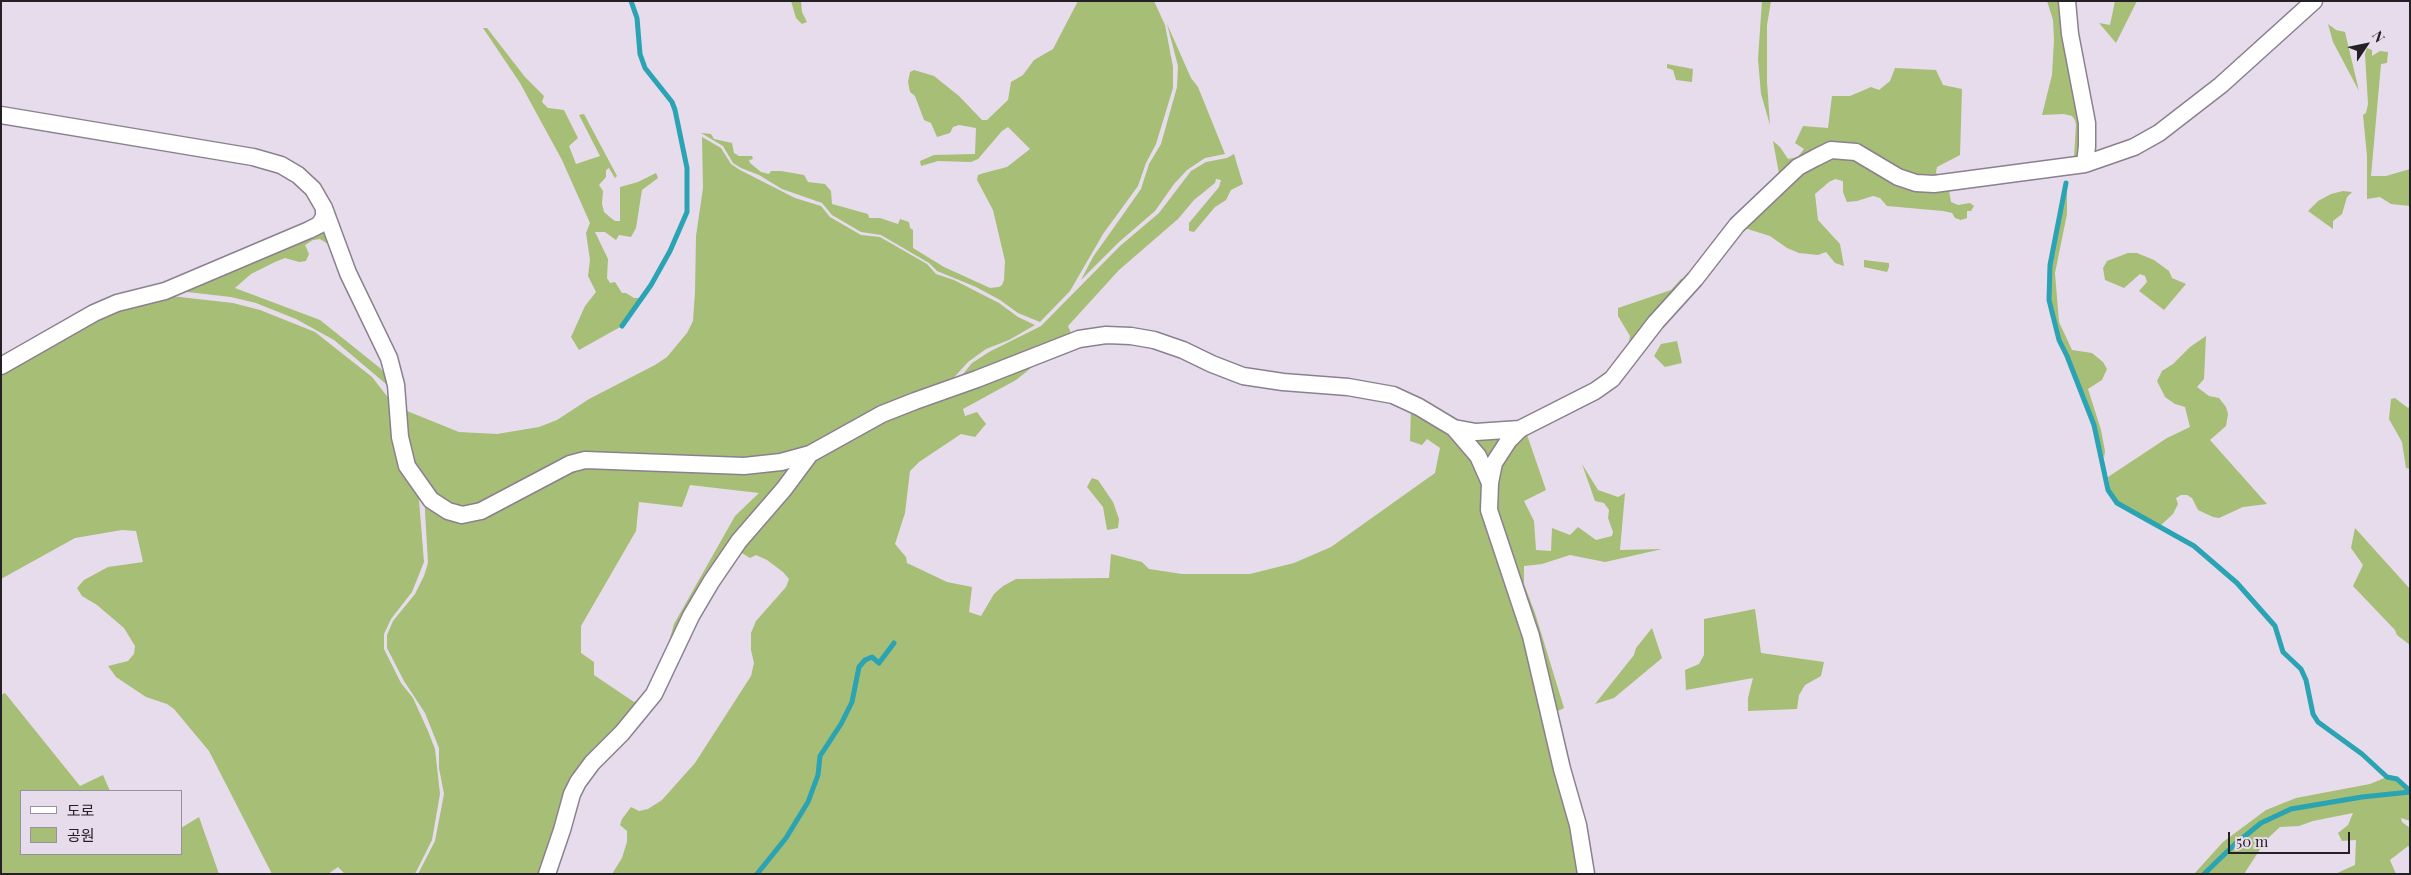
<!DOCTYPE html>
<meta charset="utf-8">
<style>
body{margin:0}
#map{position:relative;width:2411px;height:875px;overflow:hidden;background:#e7dceb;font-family:"Playfair Display","Noto Sans KR",serif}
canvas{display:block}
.frame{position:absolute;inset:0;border:2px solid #252026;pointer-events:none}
.legend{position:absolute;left:20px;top:790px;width:162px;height:65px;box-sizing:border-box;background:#e7dceb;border:1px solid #99919c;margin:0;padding:6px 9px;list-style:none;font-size:15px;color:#252026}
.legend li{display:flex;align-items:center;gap:10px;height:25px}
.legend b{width:25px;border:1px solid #99919c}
.north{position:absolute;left:2341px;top:20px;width:50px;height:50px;-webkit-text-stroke:4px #e7dceb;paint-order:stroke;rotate:56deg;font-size:14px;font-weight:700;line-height:20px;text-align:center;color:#252026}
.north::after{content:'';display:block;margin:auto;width:18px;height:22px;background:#252026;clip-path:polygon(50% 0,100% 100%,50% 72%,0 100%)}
.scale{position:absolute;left:2228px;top:832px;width:122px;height:22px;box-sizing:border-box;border:2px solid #252026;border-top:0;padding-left:6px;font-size:15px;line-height:18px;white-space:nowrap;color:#252026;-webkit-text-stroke:4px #e7dceb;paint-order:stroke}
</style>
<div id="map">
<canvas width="2411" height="875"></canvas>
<div class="frame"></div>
<ul class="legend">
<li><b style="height:6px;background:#fff"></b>도로</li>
<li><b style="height:14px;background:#a6be76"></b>공원</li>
</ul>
<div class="north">N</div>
<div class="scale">50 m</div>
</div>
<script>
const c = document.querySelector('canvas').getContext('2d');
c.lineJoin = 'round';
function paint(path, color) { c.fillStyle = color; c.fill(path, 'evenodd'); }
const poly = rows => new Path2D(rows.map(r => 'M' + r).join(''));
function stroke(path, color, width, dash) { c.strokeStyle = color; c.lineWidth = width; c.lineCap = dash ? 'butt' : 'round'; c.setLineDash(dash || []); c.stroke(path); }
const green = poly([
 [791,1,801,1,802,12,807,22,802,24,796,18],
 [1078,1,1154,1,1165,25,1173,67,1173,88,1156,144,1146,163,1138,186,1103,234,1070,291,1040,322,1018,313,1000,300,976,287,937,271,929,263,881,235,861,232,832,215,822,203,782,189,759,175,741,168,733,163,723,146,701,133,711,134,714,139,732,143,734,153,739,156,752,156,753,159,749,160,750,163,761,172,769,174,771,171,781,171,804,175,808,182,825,184,831,191,832,204,868,214,869,218,880,218,898,224,900,219,909,222,910,228,913,230,913,248,944,267,990,288,999,287,1002,285,1004,280,1005,261,993,210,977,180,978,175,984,173,1007,167,1030,149,1008,127,1002,131,978,159,971,162,938,161,921,166,920,161,934,155,975,154,976,128,959,125,953,127,950,133,937,137,931,123,924,120,915,96,910,92,908,82,910,72,914,70,934,76,959,96,982,120,987,120,1008,100,1011,82,1023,75,1034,60,1053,49],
 [1762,1,1771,1,1767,25,1767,82,1770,125,1761,94,1758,59],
 [2047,1,2062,1,2063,27,2075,84,2082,128,2077,160,1935,181,1916,179,1899,174,1864,151,1848,146,1834,146,1801,160,1780,179,1773,141,1780,147,1788,159,1798,157,1804,149,1795,143,1803,126,1828,128,1832,96,1850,96,1871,87,1879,90,1890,81,1895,68,1936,70,1943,85,1962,89,1960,155,1937,167,1936,172,1938,177,2074,157,2076,125,2075,120,2072,116,2064,114,2042,115,2052,75,2054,40,2053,20],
 [2115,1,2137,1,2116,43,2099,23,2110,25],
 [1167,24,1191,78,1198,87,1225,154,1205,158,1187,170,1174,184,1155,211,1119,242,1081,280,1093,257,1141,189,1149,164,1161,144,1177,87,1178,66],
 [2328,24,2336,30,2345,32,2359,91,2333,42],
 [483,28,487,28,525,77,544,96,542,102,548,108,564,110,578,138,569,146,576,164,600,156,579,115,584,114,617,176,615,178,609,168,606,170,606,177,599,185,603,191,602,204,604,212,611,218,615,221,620,221,620,187,638,182,656,173,658,178,642,190,636,228,631,237,619,235,616,240,605,232,595,232,608,259,607,278,610,283,615,282,622,293,626,293,634,298,641,298,622,326,579,350,571,337,585,306,596,292,588,276,590,260,586,233,590,223,562,160,520,83],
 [2367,48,2372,50,2372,56,2380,51,2388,52,2387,63,2381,64,2371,176,2386,176,2410,169,2410,206,2391,204,2380,197,2367,199,2367,156,2363,115,2366,113,2368,104,2365,54],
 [1667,64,1693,69,1692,82,1676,80,1673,70,1667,68],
 [702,137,721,148,731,164,740,170,795,198,821,206,830,217,861,235,880,237,927,264,936,274,954,280,999,303,1018,317,1035,325,1009,340,986,349,968,362,948,384,838,436,778,459,606,456,482,507,448,509,410,469,402,409,459,432,497,434,539,427,557,420,589,399,655,365,667,357,687,333,693,321,695,292,696,236,703,188],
 [1832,152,1879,168,1948,184,1951,202,1958,205,1970,203,1974,206,1971,211,1967,211,1967,218,1961,220,1955,218,1952,213,1943,211,1887,206,1880,198,1873,196,1857,201,1847,202,1843,192,1843,181,1835,179,1829,182,1815,194,1818,220,1840,244,1844,266,1835,263,1826,252,1818,255,1799,253,1787,248,1770,236,1738,226,1762,202],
 [1234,154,1243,184,1231,190,1226,200,1215,207,1194,232,1189,231,1189,223,1219,187,1221,180,1216,179,1215,183,1194,200,1178,219,1119,270,1068,326,1071,333,1080,336,954,385,972,363,989,352,1041,326,1120,246,1159,213,1191,171,1206,162,1227,158],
 [2067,184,2067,214,2055,273,2059,322,2072,350,2092,353,2103,362,2107,369,2102,380,2088,389,2101,430,2105,451,2104,458,2086,398,2060,339,2050,300,2051,265],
 [2343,191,2352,192,2347,197,2342,214,2333,221,2333,229,2308,211,2318,201,2331,194],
 [324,224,387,362,381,361,341,280,328,244,320,239,313,240,305,245,309,254,306,261,299,262,285,258,275,262,251,274,235,288,320,320,380,368,392,382,390,384,386,384,334,340,296,319,256,303,231,297,178,291],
 [2128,253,2137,253,2154,260,2169,271,2172,278,2186,284,2164,310,2139,291,2147,282,2145,276,2140,274,2124,288,2105,280,2103,268,2107,261],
 [1864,260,1889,263,1889,267,1887,272,1864,267],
 [1690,277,1627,354,1630,336,1618,316,1618,308,1671,290,1681,279],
 [171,296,233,303,260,310,315,332,372,377,390,400,418,488,424,562,412,592,391,619,384,634,384,649,401,683,413,698,428,731,435,749,440,794,432,840,415,874,345,874,338,867,328,874,272,874,209,751,174,709,167,704,146,697,116,677,108,666,128,661,134,654,135,646,124,628,97,605,82,596,77,588,84,580,108,567,143,562,136,531,122,530,75,538,1,579,1,370,95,316],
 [2206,336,2204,379,2197,387,2209,396,2219,398,2226,407,2228,414,2226,426,2210,440,2267,504,2243,507,2219,518,2213,517,2198,510,2192,498,2187,495,2181,495,2176,498,2178,504,2173,514,2160,526,2118,502,2110,489,2108,477,2167,438,2190,427,2185,407,2175,404,2165,397,2157,381,2162,371,2173,364,2190,347],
 [1677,341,1682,363,1665,367,1654,356,1661,344],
 [1046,356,1016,380,963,409,965,416,977,412,986,424,975,437,961,434,919,462,910,471,905,513,895,544,906,557,907,563,947,582,972,587,969,612,981,616,994,594,1003,586,1016,579,1109,578,1111,554,1142,562,1149,569,1182,574,1250,574,1294,563,1331,547,1435,473,1440,448,1427,439,1422,445,1410,441,1411,408,1448,430,1476,462,1527,637,1582,874,758,874,786,838,809,803,819,775,820,756,842,724,852,702,860,667,866,660,872,658,880,664,895,642,879,661,872,656,865,659,858,666,851,701,841,723,819,756,817,774,808,802,785,837,756,874,612,874,622,858,627,842,627,831,620,825,622,819,631,807,639,811,648,809,662,800,695,763,751,676,754,663,751,650,751,633,756,621,786,587,789,579,783,572,767,560,756,555,750,558,737,550,816,458,855,432],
 [2395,398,2408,408,2410,406,2410,469,2406,468,2402,442,2389,419,2391,399],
 [1525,429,1546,490,1524,501,1534,521,1536,550,1551,551,1552,528,1570,535,1578,527,1596,540,1612,536,1613,532,1608,518,1609,510,1604,503,1595,501,1582,464,1598,490,1618,497,1625,493,1620,550,1662,549,1605,562,1570,555,1542,564,1524,566,1524,584,1535,613,1564,708,1552,714,1503,552,1492,484,1496,464],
 [1470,437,1506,437,1489,472],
 [802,459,667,649,674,624,735,516,759,493,690,485,682,507,639,502,636,531,581,626,581,653,594,662,594,675,634,702,640,699,646,691,651,693,578,777,544,874,418,874,435,841,444,794,439,768,439,748,425,713,404,681,387,648,387,635,393,621,415,594,424,576,428,563,424,494,457,516,572,466],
 [1092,478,1098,480,1113,502,1119,519,1118,528,1107,530,1103,507,1087,487],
 [2355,528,2410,589,2410,645,2397,635,2395,630,2353,586,2363,565,2351,548],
 [1755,609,1761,653,1824,662,1821,676,1805,685,1799,695,1797,709,1748,711,1748,698,1753,678,1686,690,1685,670,1699,664,1704,655,1704,619],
 [1652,628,1662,658,1614,698,1595,704,1634,655,1636,648],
 [5,693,80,786,103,775,110,791,21,791,21,854,181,854,181,828,199,817,219,874,1,874,1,695],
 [2387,777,2396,780,2408,791,2291,808,2261,822,2203,874,2194,874,2223,842,2266,810,2296,798,2370,784],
 [2410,793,2410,821,2401,818,2402,822,2410,828,2410,848,2408,846,2390,860,2396,874,2335,874,2355,865,2356,840,2342,841,2338,833,2348,825,2353,813,2313,821,2299,826,2280,827,2266,840,2244,874,2206,874,2235,846,2262,824,2292,810,2362,798]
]);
const stream = poly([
 [2066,183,2050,265,2049,300,2059,340,2067,356,2094,425,2108,490,2117,503,2194,546,2237,583,2275,626,2283,652,2301,669,2306,680,2313,714,2318,722,2362,754,2387,777,2397,779,2410,791],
 [622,326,651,285,670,251,687,212,687,168,675,110,672,102,645,68,640,54,637,18,631,1],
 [757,874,786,838,808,802,818,775,820,756,841,724,852,702,859,667,865,660,872,657,879,663,894,643],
 [2204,874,2234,845,2261,823,2291,809,2362,797,2410,792]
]);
const street = poly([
 [2067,1,2070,34,2087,123,2087,146,2085,164],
 [1,115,253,157,281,165,298,175,313,189,324,208,348,273,389,358,396,385,400,437,407,466,431,500,448,511,462,515,481,511,570,464,585,460,744,466,781,462,810,454,882,414,915,401,977,379,1079,339,1106,335,1131,336,1154,340,1183,350,1212,364,1243,376,1283,382,1348,387,1393,395,1419,407,1454,428,1476,432,1520,429],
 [1,366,94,313,117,303,165,291,309,230,319,225,324,217,324,208],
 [1454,428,1478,456,1490,483],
 [547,874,562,830,572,794,578,782,592,763,622,733,654,694,691,616,711,582,739,541,784,489,810,454],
 [1586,874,1578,825,1562,769,1531,636,1489,510,1490,483,1494,463,1509,440,1520,429,1595,391,1612,379,1656,322,1695,279,1737,225,1798,167,1815,158,1831,150,1856,152,1898,177,1916,183,1934,184,2085,164,2134,147,2159,133,2221,85,2314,1]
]);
paint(green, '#a6be76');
stroke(stream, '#2aa3b3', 5);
stroke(street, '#8b808e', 19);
stroke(street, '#fff', 16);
</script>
